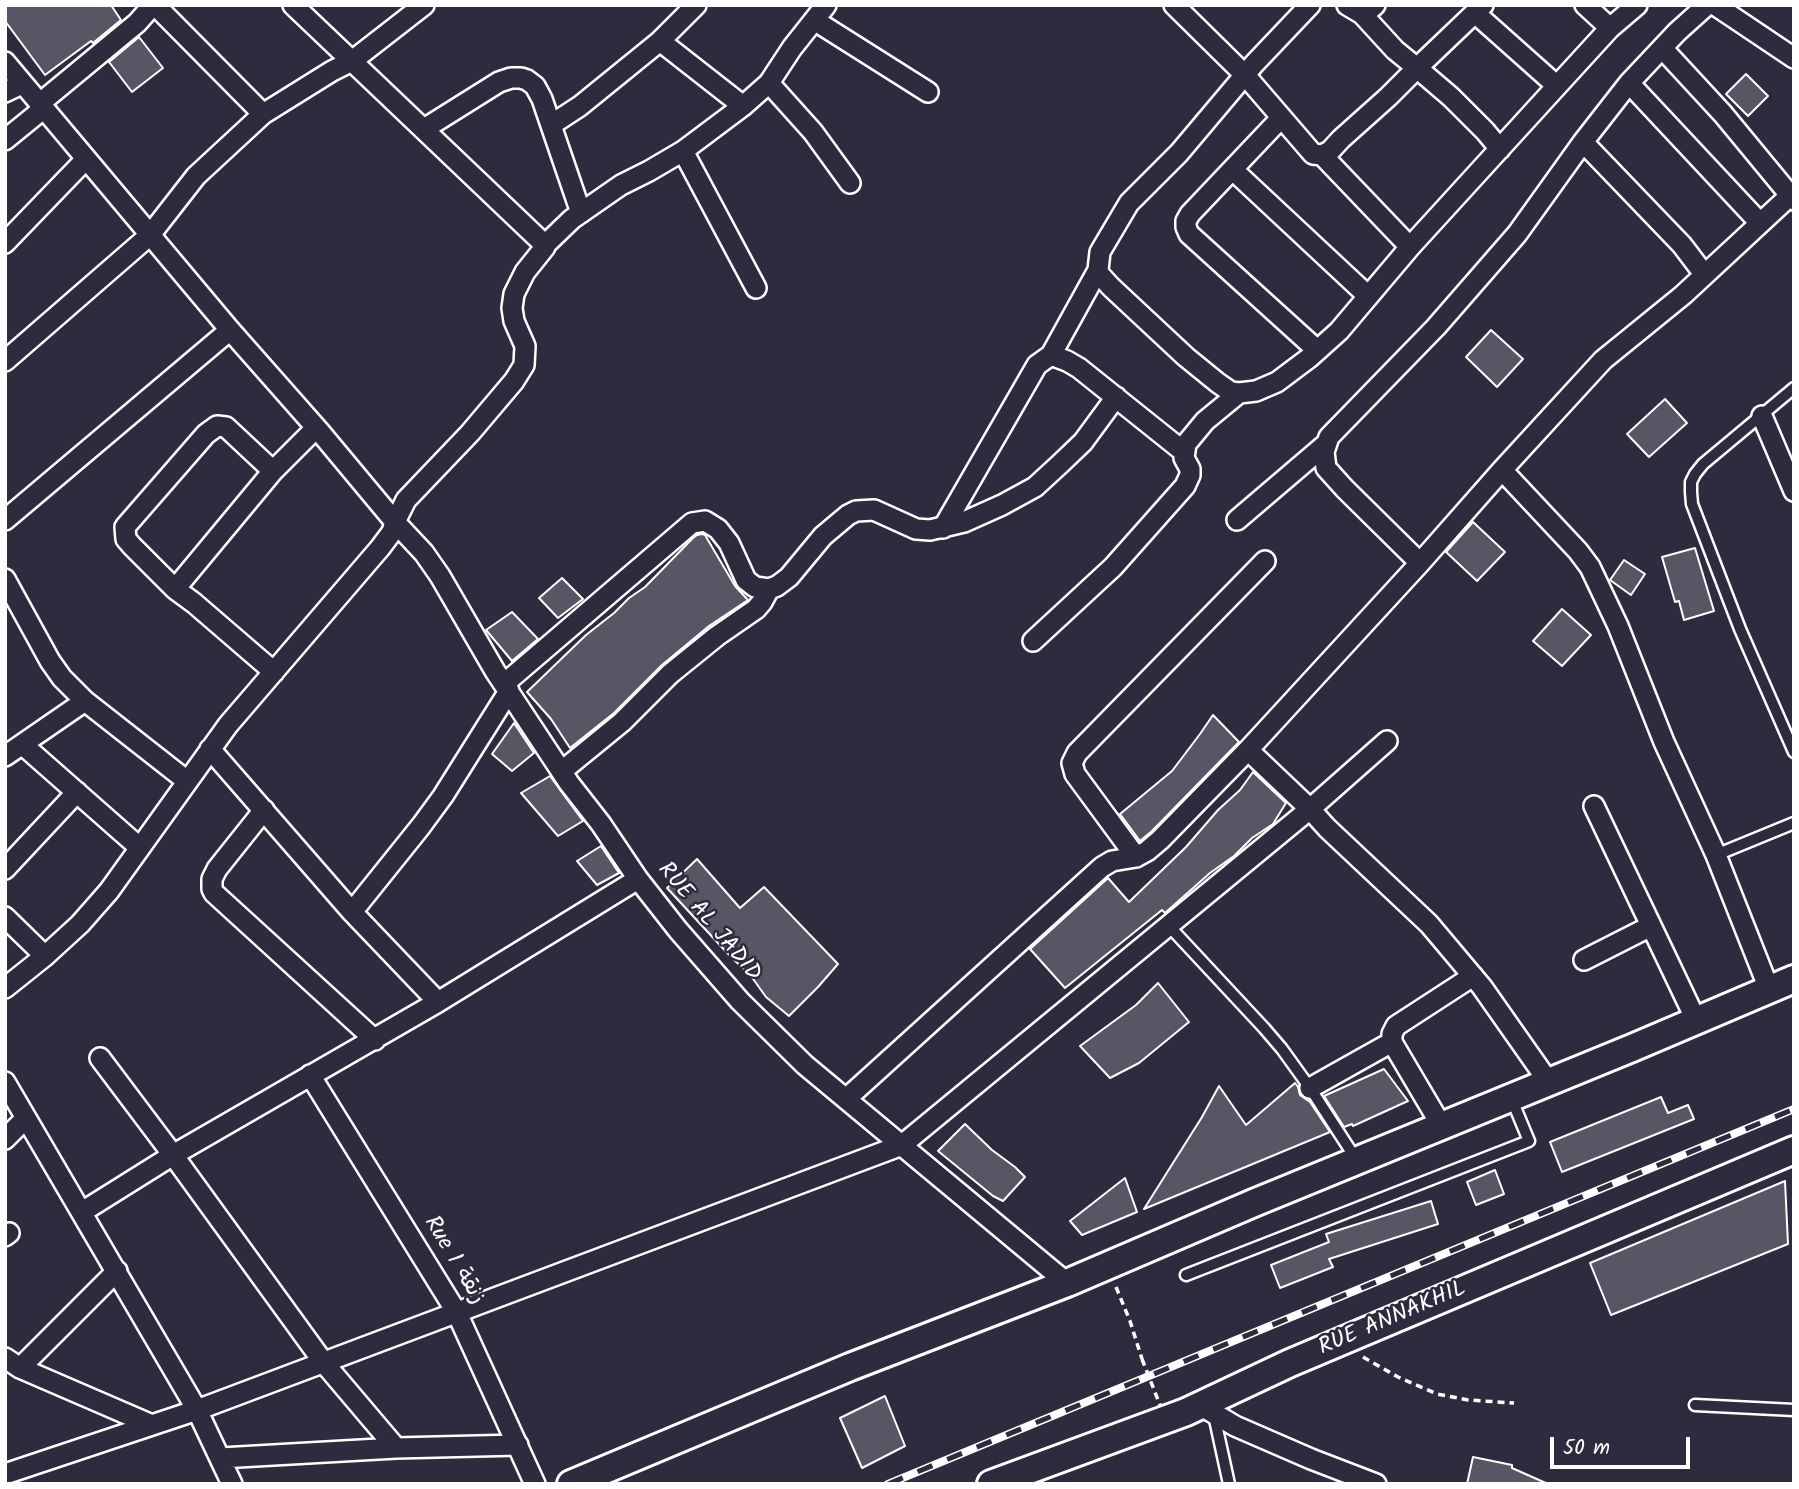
<!DOCTYPE html>
<meta charset="utf-8">
<style>
body{margin:0}
#map{position:relative;width:1799px;height:1489px;overflow:hidden;background:#2f2a3d;font-family:Kalam,sans-serif}
canvas{display:block}
.frame{position:absolute;inset:0;border:7px solid #fff;pointer-events:none}
.scale{position:absolute;left:1550px;top:1437px;width:140px;height:32px;box-sizing:border-box;border:4px solid #fff;border-top:0;padding-left:9px;font-size:21px;line-height:24px;white-space:nowrap;color:#fff;-webkit-text-stroke:5px #2f2a3d;paint-order:stroke}
</style>
<div id="map">
<canvas width="1799" height="1489"></canvas>
<div class="frame"></div>
<div class="scale">50 m</div>
</div>
<script>
const c = document.querySelector('canvas').getContext('2d');
c.lineJoin = 'round';
function paint(path, color) { c.fillStyle = color; c.fill(path, 'evenodd'); }
const poly = rows => new Path2D(rows.map(r => 'M' + r).join(''));
function stroke(path, color, width, dash) { c.strokeStyle = color; c.lineWidth = width; c.lineCap = dash ? 'butt' : 'round'; c.setLineDash(dash || []); c.stroke(path); }
function drawText(font, color, halo, rows, align = 'center') {
  c.font = font + ' Kalam,"Playpen Sans Arabic",sans-serif'; c.lineWidth = 5; c.setLineDash([]); c.textBaseline = 'middle'; c.strokeStyle = halo; c.fillStyle = color; for (const [text, x, y, turn = 0] of rows) {
    c.save(); c.translate(x, y); c.rotate((+turn || 0) * Math.PI / 180); c.textAlign = isNaN(turn) ? turn : align; if (halo) c.strokeText(text, 0, 0); c.fillText(text, 0, 0); c.restore();
  }
}
const building = poly([
 [5,5,111,5,121,20,93,43,91,41,45,75,5,21,5,5],
 [139,37,163,68,132,92,109,62,139,37],
 [1746,74,1768,96,1748,116,1726,94,1746,74],
 [1491,330,1523,359,1497,387,1466,357,1491,330],
 [1665,399,1687,423,1649,457,1627,434,1665,399],
 [1473,522,1505,552,1477,581,1446,552,1473,522],
 [702,534,705,535,735,586,748,600,709,626,662,665,614,713,570,748,551,719,527,692,586,635,614,613,629,598,645,587,693,538,697,535,702,534],
 [1695,548,1714,611,1684,620,1679,601,1675,602,1662,557,1695,548],
 [1624,560,1645,574,1631,595,1610,580,1624,560],
 [562,578,583,599,558,618,539,598,562,578],
 [1562,609,1591,635,1562,666,1533,641,1562,609],
 [512,612,538,639,512,661,486,630,512,612],
 [1213,715,1239,742,1152,831,1140,841,1120,814,1172,771,1200,734,1213,715],
 [514,723,534,753,512,771,492,754,514,723],
 [1253,772,1286,803,1273,824,1252,838,1234,856,1210,873,1165,913,1162,910,1065,988,1030,949,1108,878,1129,902,1186,847,1218,810,1240,790,1253,772],
 [550,776,583,821,558,836,521,793,550,776],
 [601,846,619,873,597,885,577,861,601,846],
 [697,859,740,908,764,887,838,964,818,987,789,1016,766,997,751,976,730,956,667,888,697,859],
 [1158,983,1189,1022,1139,1063,1110,1078,1080,1046,1136,1005,1158,983],
 [1384,1069,1408,1101,1353,1126,1352,1124,1344,1127,1324,1096,1384,1069],
 [1295,1083,1298,1087,1300,1095,1310,1102,1330,1132,1144,1209,1202,1117,1219,1086,1246,1125,1295,1083],
 [1661,1097,1668,1113,1688,1105,1694,1119,1562,1172,1550,1142,1661,1097],
 [965,1124,992,1150,1015,1167,1025,1177,1003,1201,993,1196,938,1151,965,1124],
 [1495,1170,1504,1194,1476,1205,1467,1182,1495,1170],
 [1125,1178,1137,1212,1082,1235,1070,1221,1125,1178],
 [1785,1181,1788,1244,1611,1315,1590,1263,1785,1181],
 [1431,1201,1438,1224,1329,1259,1333,1267,1280,1288,1271,1265,1329,1242,1326,1234,1431,1201],
 [885,1396,905,1446,862,1468,840,1418,885,1396],
 [1473,1457,1512,1465,1512,1468,1548,1484,1467,1484,1473,1457]
]);
const path = poly([
 [1116,1287,1130,1321,1142,1359],
 [1363,1357,1398,1377,1437,1394,1468,1400,1514,1403]
]);
const lane = poly([
 [1794,388,1703,464,1695,474,1691,482,1691,492,1692,504,1740,629,1794,752],
 [1716,855,1794,823],
 [1169,926,1264,1028,1282,1049,1310,1088,1356,1159],
 [1186,1275,1529,1141,1512,1100],
 [1695,1405,1794,1410],
 [1214,1415,1229,1484]
]);
const street = poly([
 [155,5,263,114],
 [293,5,545,245],
 [1174,5,1245,75,1313,154,1322,155,1410,247],
 [1347,5,1362,14,1366,13,1375,5],
 [1585,5,1610,28],
 [1715,5,1794,58],
 [1475,13,1557,86],
 [1362,14,1395,50,1417,68,1483,5],
 [814,20,928,92],
 [660,41,743,106],
 [1662,48,1723,114,1794,200],
 [5,62,230,330,320,432,395,522,424,553,440,576,495,671,569,783,601,824,638,879,678,930,740,1001,805,1065,1067,1283],
 [769,83,813,132,850,183],
 [1629,83,1760,223],
 [5,92,22,84],
 [39,104,137,23,153,5],
 [1281,118,1190,214,1186,221,1186,227,1189,234,1317,350],
 [551,125,580,106,660,41,696,5],
 [424,129,499,82,511,78,521,78,527,80,535,86,542,99,581,213],
 [5,140,43,109],
 [1583,142,1682,245,1704,274],
 [683,151,756,288],
 [1322,155,1330,151,1341,139,1388,97,1417,68,1451,97,1485,131,1500,149],
 [1233,170,1368,296],
 [5,243,86,159],
 [1098,270,1100,275,1111,287,1186,357,1218,383,1231,392,1239,393,1256,391,1277,382,1309,358,1339,331,1410,247,1557,86,1610,28,1637,5],
 [1051,355,1098,270,1100,252,1129,203,1179,153,1254,64,1310,5],
 [5,361,150,235,196,176,263,114,332,71,352,61,424,5],
 [1762,416,1794,491],
 [1502,470,1578,551,1590,567,1618,626,1664,742,1716,855,1769,989],
 [5,520,230,330],
 [1237,520,1326,444],
 [943,528,1037,365,1051,355,1067,361,1079,368,1184,452],
 [1420,563,1345,489,1326,468,1324,452,1329,437,1436,327,1517,234,1583,142,1629,83,1677,32,1707,5],
 [5,579,50,661,62,678,85,701,187,781],
 [175,589,132,546,126,539,125,527,206,434,217,426,226,427,273,471],
 [1033,641,1113,567,1185,486,1190,475,1190,469,1184,458,1186,444,1205,421,1239,393],
 [274,672,194,603,175,589,273,471,316,428],
 [504,684,692,523,705,521,718,529,729,543,746,580,755,587,769,589,777,586,789,577,823,536,848,515,856,511,874,510,916,529,930,530,964,522,1002,505,1035,487,1060,464,1083,442,1116,397],
 [23,745,140,848],
 [210,749,352,912,438,1002],
 [1248,750,1310,809,1327,828,1429,924,1482,987,1548,1081],
 [5,756,85,701],
 [562,771,622,722,670,674,717,636,756,609,762,602,769,589],
 [1594,806,1696,1020],
 [264,810,217,869,212,879,212,889,214,893,375,1040],
 [1136,857,1075,774,1072,763,1077,753,1265,561],
 [5,869,77,792],
 [352,912,421,826,443,796,509,691],
 [5,917,45,956],
 [1584,960,1651,926],
 [5,988,45,956,80,924,109,891,228,725,380,548,392,532,395,522,406,500,470,433,514,381,524,365,525,346,514,321,512,308,514,294,525,272,545,247,545,245,572,219,621,185,649,171,683,151,743,106,769,83,792,48,826,5],
 [100,1058,173,1155,324,1363,396,1448],
 [310,1075,457,1313,535,1484],
 [5,1082,197,1410,232,1484],
 [1310,1088,1392,1042],
 [846,1099,1102,867,1112,861,1136,857,1147,851,1160,840,1248,750,1420,563,1502,470,1603,360,1683,295,1794,192],
 [1441,1125,1392,1042,1392,1034,1396,1026,1473,976],
 [5,1139,26,1118],
 [82,1212,173,1155,438,1002,638,879],
 [5,1236,9,1233],
 [5,1358,20,1368,152,1425],
 [20,1368,117,1271],
 [1200,1405,1235,1426,1311,1459,1376,1484],
 [221,1458,396,1448,518,1445],
 [5,1474,197,1410,902,1145,1310,809,1387,741]
]);
const secondary = poly([
 [571,1484,850,1367,1067,1283,1256,1202,1632,1048,1794,979],
 [991,1484,1186,1412,1290,1363,1794,1150]
]);
const rail = poly([
 [888,1484,1794,1109]
]);
const pathBridge = poly([
 [1142,1359,1160,1405]
]);
const streetNames = [
 ["RUE AL JADID",708,923,50],
 ["Rue 1 زنقة",453,1261,59],
 ["RUE ANNAKHIL",1393,1320,-23]
];
paint(building, '#595564');
stroke(building, '#fff', 2);
stroke(lane, '#fff', 15);
stroke(street, '#fff', 24);
stroke(secondary, '#fff', 32);
stroke(path, '#fff', 3.5, [7, 5]);
stroke(lane, '#2f2a3d', 10);
stroke(street, '#2f2a3d', 19);
stroke(secondary, '#2f2a3d', 26);
stroke(rail, '#fff', 8);
stroke(rail, '#2f2a3d', 5, [16]);
stroke(pathBridge, '#fff', 3.5, [7, 5]);
drawText('23px', '#fff', '#2f2a3d', streetNames);
</script>
